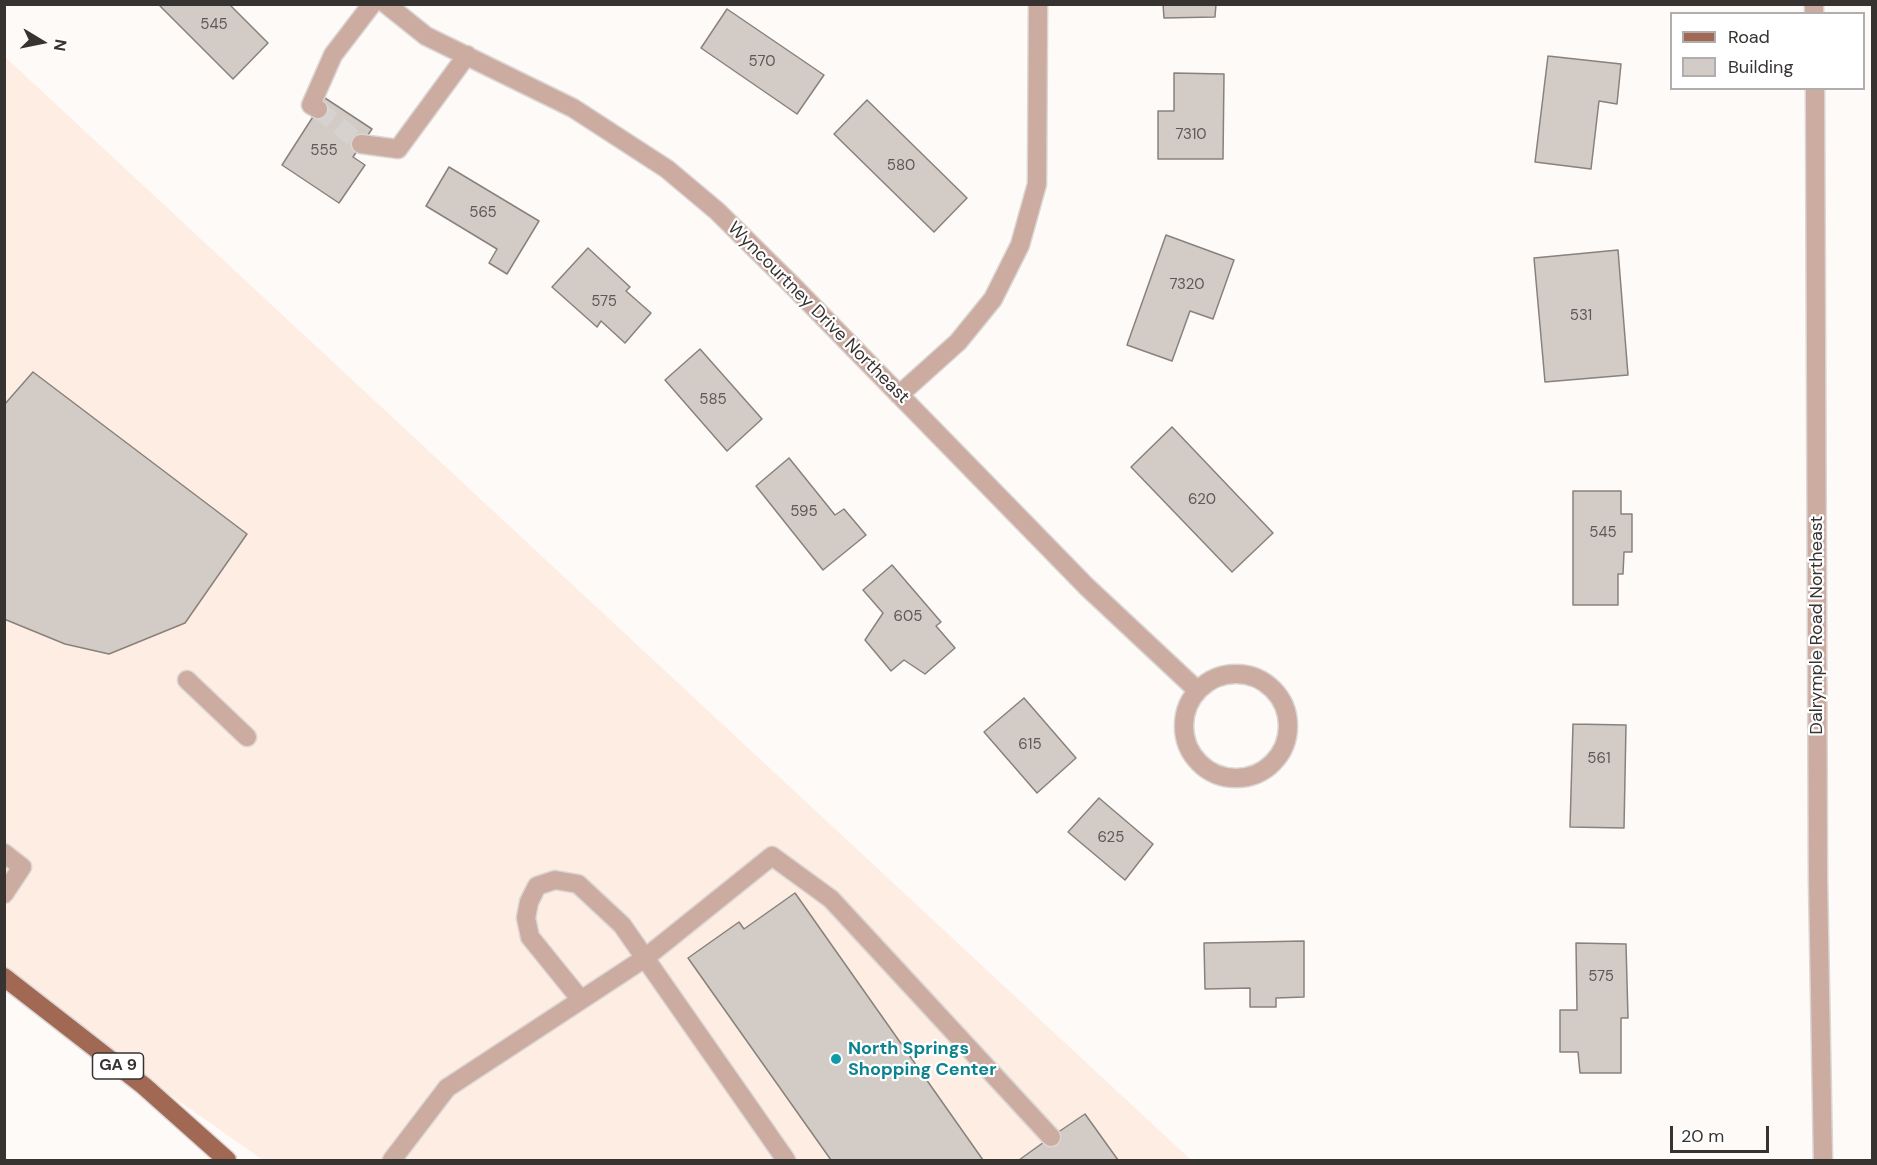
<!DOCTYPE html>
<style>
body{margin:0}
#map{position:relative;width:1877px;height:1165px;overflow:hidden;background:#fefaf8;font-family:"DM Sans",sans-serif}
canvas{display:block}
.frame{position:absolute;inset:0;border:6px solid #363331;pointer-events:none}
.legend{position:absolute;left:1670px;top:12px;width:195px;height:78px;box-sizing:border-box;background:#fff;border:2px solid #afadad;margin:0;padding:8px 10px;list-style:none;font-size:18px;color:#363331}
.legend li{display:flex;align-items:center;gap:12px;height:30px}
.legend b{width:30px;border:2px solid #afadad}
.north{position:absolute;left:12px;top:12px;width:60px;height:60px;-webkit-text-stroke:4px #fff;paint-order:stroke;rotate:100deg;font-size:16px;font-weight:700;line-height:24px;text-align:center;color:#363331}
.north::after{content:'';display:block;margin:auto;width:21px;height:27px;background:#363331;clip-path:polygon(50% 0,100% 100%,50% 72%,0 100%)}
.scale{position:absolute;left:1670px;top:1126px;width:99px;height:27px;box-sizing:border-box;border:3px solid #363331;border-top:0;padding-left:8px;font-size:18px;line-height:21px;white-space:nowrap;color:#363331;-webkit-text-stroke:4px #fff;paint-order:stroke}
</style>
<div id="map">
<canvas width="1877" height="1165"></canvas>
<div class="frame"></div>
<ul class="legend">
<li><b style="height:8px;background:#a16854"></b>Road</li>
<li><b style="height:16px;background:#d3cbc6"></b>Building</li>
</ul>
<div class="north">N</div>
<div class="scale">20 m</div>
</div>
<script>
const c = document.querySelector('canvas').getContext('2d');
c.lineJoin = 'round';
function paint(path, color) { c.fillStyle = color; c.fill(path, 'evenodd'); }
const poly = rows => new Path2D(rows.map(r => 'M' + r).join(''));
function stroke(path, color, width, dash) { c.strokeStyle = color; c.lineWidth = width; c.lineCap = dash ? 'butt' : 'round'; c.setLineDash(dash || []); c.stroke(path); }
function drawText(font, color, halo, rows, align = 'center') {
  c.font = font + ' "DM Sans",sans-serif'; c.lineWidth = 4.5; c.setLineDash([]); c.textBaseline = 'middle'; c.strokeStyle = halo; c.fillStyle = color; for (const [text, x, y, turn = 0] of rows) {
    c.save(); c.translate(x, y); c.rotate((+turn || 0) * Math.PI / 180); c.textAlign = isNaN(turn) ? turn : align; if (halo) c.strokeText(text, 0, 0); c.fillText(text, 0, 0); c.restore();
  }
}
const built = poly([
 [4,56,1191,1160,263,1160,5,979]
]);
const building = poly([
 [161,4,229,4,268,43,233,79,160,6,161,4],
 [1163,4,1216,4,1215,17,1164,18,1163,4],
 [727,9,824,75,797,114,701,48,727,9],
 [1548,56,1621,64,1617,104,1599,101,1591,169,1535,162,1548,56],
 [1174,73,1224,74,1223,159,1158,159,1158,111,1174,111,1174,73],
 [325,98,372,129,353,157,365,165,339,203,282,165,325,98],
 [867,100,967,198,934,232,834,134,867,100],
 [449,167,539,221,507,274,489,263,497,249,426,206,449,167],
 [1166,235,1234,260,1213,319,1190,311,1172,361,1127,345,1166,235],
 [588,248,630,287,626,291,651,313,625,343,601,321,597,327,552,287,588,248],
 [1618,250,1628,375,1545,382,1534,258,1618,250],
 [700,349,762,419,727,451,665,380,700,349],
 [33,372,247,534,185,623,109,654,65,644,4,619,4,405,33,372],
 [1172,427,1273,533,1232,572,1131,467,1172,427],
 [789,458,835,515,844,509,866,535,823,570,756,486,789,458],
 [1573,491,1621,491,1621,514,1632,514,1632,552,1624,552,1623,574,1618,574,1618,605,1573,605,1573,491],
 [892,565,941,622,936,626,955,648,925,674,904,660,891,671,865,640,883,613,863,590,892,565],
 [1024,698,1076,758,1037,793,984,732,1024,698],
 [1573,724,1626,725,1624,828,1570,827,1573,724],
 [1099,798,1153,844,1125,880,1068,832,1099,798],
 [795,893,983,1160,831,1160,688,958,739,922,744,929,795,893],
 [1304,941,1304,997,1276,998,1276,1007,1250,1007,1250,988,1205,989,1204,943,1304,941],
 [1576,943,1626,944,1628,1018,1621,1018,1621,1073,1580,1073,1578,1052,1560,1052,1560,1010,1577,1010,1576,943],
 [1085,1114,1118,1160,1019,1160,1051,1137,1085,1114]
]);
const minorTunnel = poly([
 [318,109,361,144]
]);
const minor = poly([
 [386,4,426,36,573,108,667,169,717,211,795,288,1087,587,1197,690],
 [1814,4,1814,14],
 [1815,88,1818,879,1823,1160],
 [318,109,311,105,333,55,372,4],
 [361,144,398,149,467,55],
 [899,395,958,342,993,299,1020,245,1037,184,1038,4],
 '1184 726a52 52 0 1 1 104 0a52 52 0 1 1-104 0Z',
 [187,680,247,737],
 [4,853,22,867,4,894],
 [581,1000,530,937,526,918,529,902,537,886,555,880,578,884,622,925,645,958,772,856,831,899,1051,1137],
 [392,1160,447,1088,645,958,786,1160]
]);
const major = poly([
 [4,977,144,1086,227,1160]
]);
const markers = [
 [836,1059,6,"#0f9aa8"]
];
const numberNames = [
 ["545",214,25],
 ["570",762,62],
 ["7310",1191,135],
 ["555",324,151],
 ["580",901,166],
 ["565",483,213],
 ["7320",1187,285],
 ["575",604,302],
 ["531",1581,316],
 ["585",713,400],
 ["620",1202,500],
 ["595",804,512],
 ["545",1603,533],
 ["605",908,617],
 ["615",1030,745],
 ["561",1599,759],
 ["625",1111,838],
 ["575",1601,977]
];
const shields = [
 [118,1066,51]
];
const shieldNames = [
 ["GA 9",118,1066]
];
const streetNames = [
 ["Wyncourtney Drive Northeast",818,313,45],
 ["Dalrymple Road Northeast",1817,625,-90]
];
const cultureNames = [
 ["North Springs",848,1049],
 ["Shopping Center",848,1070]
];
paint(built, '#fdede3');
paint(building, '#d3cbc6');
stroke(building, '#89817c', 1.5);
stroke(minorTunnel, '#d6d2d0', 18, [18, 9]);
stroke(minor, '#dad6d4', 21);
stroke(major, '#dad6d4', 21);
stroke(minor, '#ccaba0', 18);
stroke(major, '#a16854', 18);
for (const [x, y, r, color] of markers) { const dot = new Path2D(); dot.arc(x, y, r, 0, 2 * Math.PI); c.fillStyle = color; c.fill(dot); stroke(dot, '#fff', 2); }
drawText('15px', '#5d5956', null, numberNames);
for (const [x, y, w] of shields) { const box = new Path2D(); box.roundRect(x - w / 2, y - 13, w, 26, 4.5); c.fillStyle = '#fff'; c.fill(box); stroke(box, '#363331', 1.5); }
drawText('bold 16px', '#363331', null, shieldNames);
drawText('18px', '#363331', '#fff', streetNames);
drawText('bold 18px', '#0d838f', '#fff', cultureNames, 'left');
</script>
